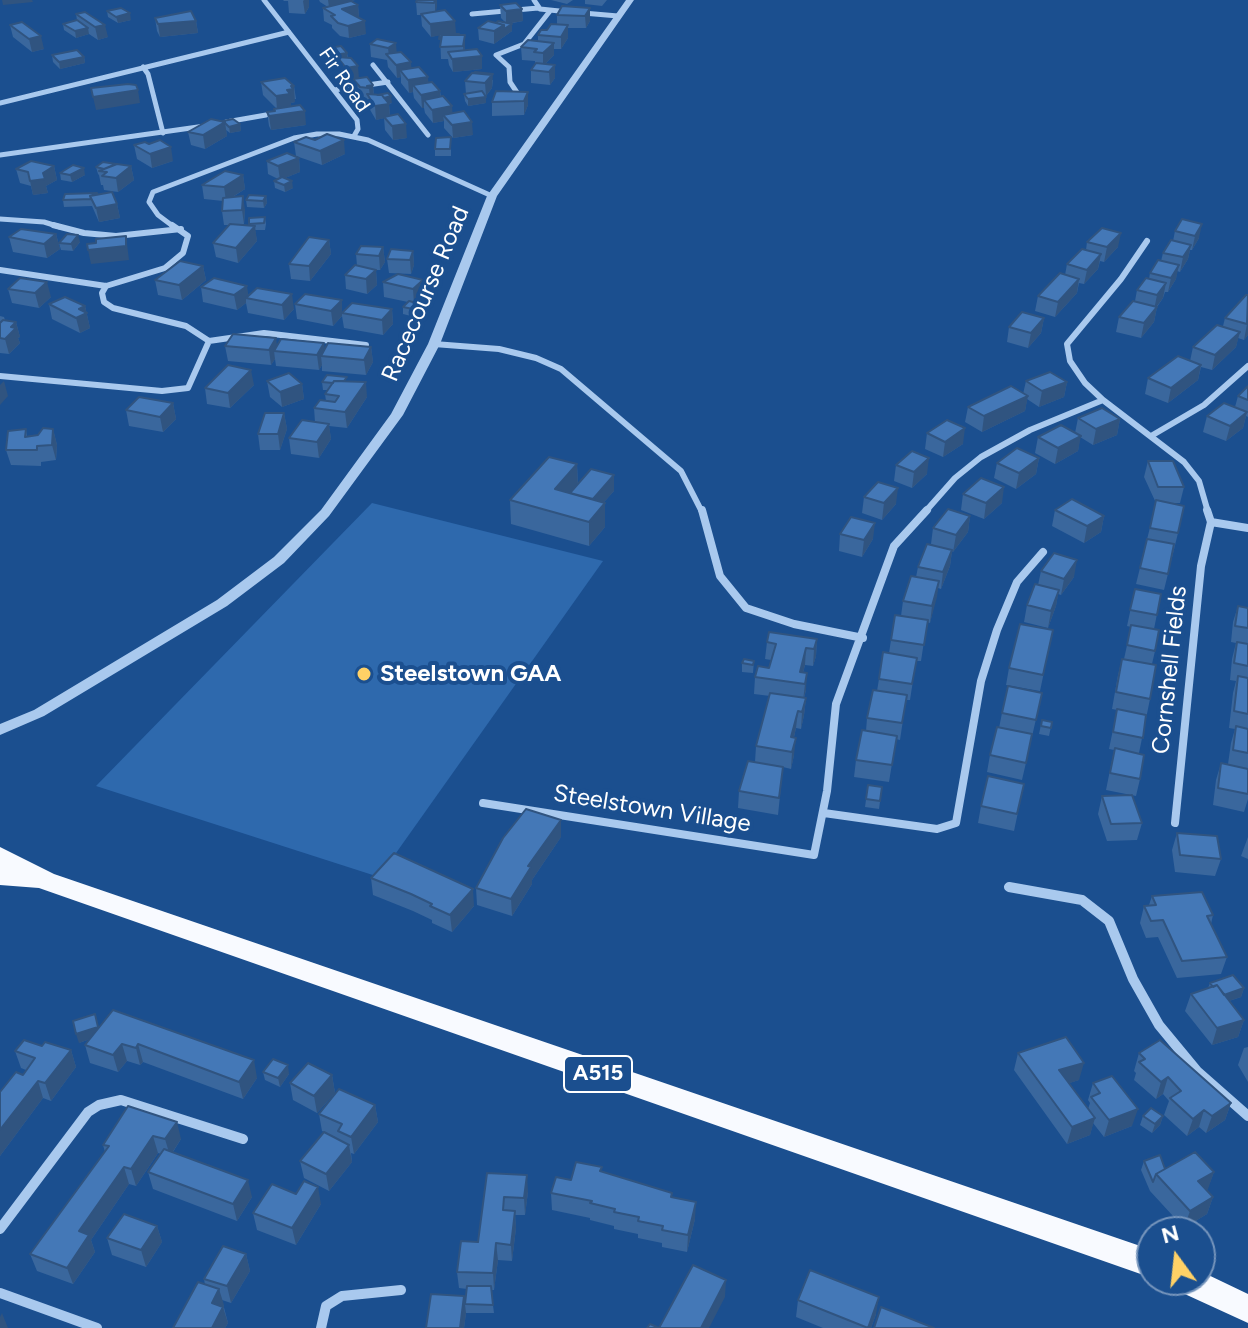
<!DOCTYPE html>
<style>
body{margin:0}
#map{position:relative;width:1248px;height:1328px;overflow:hidden;background:#1b4f8f;font-family:Figtree,sans-serif}
canvas{display:block}
.north{position:absolute;left:1136px;top:1216px;width:80px;height:80px;box-sizing:border-box;background:#1b4f8f;border:2px solid #7695bc;border-radius:50%;rotate:345deg;font-size:22px;font-weight:700;line-height:32px;text-align:center;color:#fff}
.north::after{content:'';display:block;margin:auto;width:28px;height:36px;background:#ffd166;clip-path:polygon(50% 0,100% 100%,50% 72%,0 100%)}
</style>
<div id="map">
<canvas width="1248" height="1328"></canvas>
<div class="north">N</div>
</div>
<script>
const c = document.querySelector('canvas').getContext('2d');
c.lineJoin = 'round';
function paint(path, color) { c.fillStyle = color; c.fill(path, 'evenodd'); }
const poly = rows => new Path2D(rows.map(r => 'M' + r).join(''));
function stroke(path, color, width, dash) { c.strokeStyle = color; c.lineWidth = width; c.lineCap = dash ? 'butt' : 'round'; c.setLineDash(dash || []); c.stroke(path); }
function drawText(font, color, halo, rows, align = 'center') {
  c.font = font + ' Figtree,sans-serif'; c.lineWidth = 8; c.setLineDash([]); c.textBaseline = 'middle'; c.strokeStyle = halo; c.fillStyle = color; for (const [text, x, y, turn = 0] of rows) {
    c.save(); c.translate(x, y); c.rotate((+turn || 0) * Math.PI / 180); c.textAlign = isNaN(turn) ? turn : align; if (halo) c.strokeText(text, 0, 0); c.fillText(text, 0, 0); c.restore();
  }
}
const green = poly([
 [372,503,603,561,379,877,96,786]
]);
const minorFar3 = poly([
 [264,0,357,120,358,129,354,136],
 [534,0,540,9,569,12],
 [583,13,618,16],
 [472,14,538,8],
 [373,65,428,135],
 [143,67,148,74,163,133],
 [334,90,388,82],
 [518,94,510,82,509,67,496,55,524,44,550,11],
 [0,103,289,32],
 [226,122,266,115],
 [0,155,205,126],
 [0,219,44,222,60,227],
 [174,227,158,215,149,202,153,192,294,138,317,134,339,134,368,140,492,196]
]);
const minorFar2 = poly([
 [53,225,84,233,116,236,181,229],
 [0,270,106,286,165,268,183,253,188,236,172,225],
 [209,341,264,333,366,345],
 [434,344,499,349,536,358,561,369,681,471,702,512],
 [0,376,162,391,188,388,209,341,186,326,113,308,104,302,102,293,106,286],
 [1103,400,1184,462,1199,481,1208,512],
 [1151,436,1204,405,1248,366],
 [925,512,955,478,981,457,1030,430,1103,400,1085,383,1070,361,1067,344,1121,279,1147,241]
]);
const minorFar1 = poly([
 [702,510,720,576,746,608,794,624,863,638],
 [1211,522,1248,528],
 [483,803,814,855,827,791,836,704,894,546,927,510],
 [824,813,937,829,956,823,981,681,997,630,1017,582,1043,552],
 [1175,823,1201,566,1211,522,1207,510]
]);
const minor = poly([
 [1009,887,1082,900,1109,921,1133,979,1159,1025,1197,1071,1248,1116],
 [0,1229,88,1112,99,1105,121,1100,243,1139],
 [0,1293,97,1328],
 [321,1328,326,1306,342,1296,401,1290]
]);
const tertiary = poly([
 [626,0,634,0,497,196,440,344,403,415,329,516,284,563,227,606,44,716,0,735,0,724,34,710,217,600,274,557,321,510,391,414,428,344,487,196,626,0]
]);
const trunk = poly([
 [0,847,54,874,1152,1250,1152,1278,39,888,0,885,0,847],
 [1200,1271,1248,1294,1248,1323,1176,1290,1172,1280,1200,1280,1200,1271]
]);
const wall = poly([
 [283,0,309,0,309,7,305,14,289,13,288,1,284,1],
 [319,0,355,0,351,1,358,5,359,17,358,18,366,34,349,38,340,36,332,28,332,25,324,21,323,8,328,7,320,2],
 [437,0,436,11,456,33,450,34,465,35,465,50,482,69,453,72,449,65,448,59,441,59,440,35,431,37,422,26,421,15,417,15,416,2],
 [551,0,573,0,567,4],
 [585,0,607,0,602,6,585,4],
 [500,5,522,9,523,21,508,24,512,31,494,44,479,40,478,28,496,23,506,23,501,18],
 [590,8,590,21,586,28,568,28,568,38,561,49,554,49,554,55,545,64,555,78,550,85,531,83,531,70,535,65,535,61,522,60,521,47,538,41,538,35,557,24,557,15],
 [107,11,131,20,118,23,108,17],
 [85,12,108,37,98,40,89,34,76,38,64,30,63,24,77,20,76,14],
 [155,18,196,21,198,33,160,37,157,31],
 [10,25,44,49,32,52,13,37],
 [377,39,396,52,412,68,428,77,428,82,440,91,441,97,452,113,473,135,453,138,444,128,444,121,433,123,425,113,424,108,422,108,414,98,413,92,409,93,401,83,401,77,397,78,388,67,387,60,371,57,370,44],
 [329,48,347,53,348,58,359,78,373,85,374,95,392,103,389,104,390,116,407,138,393,140,385,130,384,118,376,120,369,108,368,101,361,100,355,92,353,79,347,81,339,70,338,67,336,68,331,61],
 [52,55,84,57,85,63,60,69,53,62],
 [493,80,492,88,486,96,486,103,468,106,465,101,464,94,466,94,465,81],
 [261,82,294,86,296,99,294,99,295,102,291,103,291,106,306,125,271,130,269,126,267,112,274,111,274,109,276,108,263,95],
 [528,92,528,105,524,115,492,116,492,102],
 [223,122,240,124,241,131,230,133,226,130,227,136,205,149,191,145,188,132],
 [451,137,451,156,435,156,435,149],
 [294,142,345,154,322,165,296,156],
 [134,145,173,161,152,168,137,159],
 [299,158,300,172,285,178,293,188,285,192,275,188,274,181,278,179,268,174,267,161],
 [54,166,57,180,46,186,48,193,33,195,31,186,20,183,16,169],
 [131,166,134,180,118,192,104,190,103,185,101,185,99,175,98,174,96,167],
 [60,173,85,175,72,182,61,180],
 [243,175,245,189,233,197,245,210,244,224,237,224,249,226,249,218,265,217,266,224,265,230,255,230,257,241,238,263,216,257,213,243,229,225,224,225,222,211,223,201,204,199,202,185],
 [98,194,117,204,120,218,99,222,92,206,64,207,63,200],
 [266,196,267,203,264,208,247,207,246,200],
 [1182,219,1199,238,1192,250,1190,250,1188,259,1180,272,1177,271,1176,279,1168,292,1165,292,1163,298,1157,307,1154,322,1141,338,1116,332,1119,317,1135,301,1137,290,1149,279,1150,273,1161,261,1163,253,1173,241,1175,231],
 [56,234,60,249,47,258,13,252,9,237],
 [329,240,331,254,310,281,291,279,289,264],
 [80,242,73,251,61,250,59,243],
 [1087,242,1118,247,1104,262,1100,261,1098,269,1084,284,1079,283,1077,293,1055,317,1035,311,1038,296,1065,275,1067,264,1086,250],
 [383,247,385,262,380,270,376,270,377,285,367,294,346,289,345,275,357,266,356,254],
 [413,251,414,265,411,274,389,273,387,259],
 [203,266,206,280,182,300,158,295,155,280],
 [398,274,424,294,415,303,425,312,419,318,403,314,403,307,408,302,384,297,383,282],
 [20,278,51,297,39,308,12,303,8,289],
 [201,287,248,295,257,288,294,309,284,320,248,313,246,303,237,310,203,302],
 [1248,295,1248,335,1244,340,1238,338,1236,347,1212,370,1201,367,1198,380,1168,403,1145,394,1148,378,1190,361,1193,347,1223,326,1225,318],
 [49,304,85,306,90,328,80,333,52,319],
 [295,304,343,312,392,309,393,324,383,335,344,328,342,316,333,326,297,319],
 [0,316,4,317,5,320,16,322,20,337,18,338,20,343,9,354,0,353],
 [1044,318,1041,333,1028,348,1007,342,1009,327],
 [277,345,325,348,371,347,373,362,366,375,322,371,322,365,319,370,276,366,275,359,271,365,228,361,225,346],
 [267,381,302,384,304,399,282,407,270,397],
 [347,381,367,397,347,428,329,426,331,439,319,458,291,454,289,438,315,422,314,408,326,401,325,394,328,390,323,390,322,382],
 [1026,381,1067,382,1064,397,1039,407,1027,399,1025,411,982,432,965,422,968,407,1023,394],
 [254,385,230,408,207,404,205,388],
 [1248,386,1248,417,1246,416,1243,428,1226,441,1203,432,1207,416,1235,407,1238,396],
 [173,403,176,419,163,432,129,426,126,410],
 [284,413,287,429,280,450,260,450,258,434],
 [1078,418,1120,419,1117,435,1093,445,1080,437,1078,451,1055,464,1035,453,1038,437,1075,433],
 [26,429,27,436,38,435,53,429,57,445,56,460,41,462,41,466,11,465,6,450],
 [927,433,963,444,943,457,925,449],
 [1039,458,1036,474,1016,489,994,478,997,463],
 [1148,461,1184,487,1180,503,1172,503,1178,533,1164,590,1136,584,1156,503,1144,477],
 [577,464,578,485,614,475,614,491,604,502,605,527,589,546,511,524,510,500],
 [896,465,927,474,912,488,894,481],
 [963,494,1002,503,984,519,961,510],
 [864,497,896,504,882,520,862,513],
 [1055,510,1104,516,1101,532,1084,543,1052,526],
 [970,516,968,532,953,552,952,551,950,566,941,589,938,588,930,623,927,622,921,661,916,661,910,700,906,700,900,740,896,739,889,782,854,777,856,760,866,731,867,718,877,691,879,679,889,653,891,640,901,616,903,601,916,577,918,567,938,547,931,544,933,528],
 [840,534,873,539,862,557,839,551],
 [1041,571,1074,577,1061,595,1058,594,1056,606,1048,628,1024,622,1027,605,1038,585],
 [1135,589,1161,594,1154,629,1155,651,1152,664,1150,699,1139,753,1140,779,1136,796,1106,790,1114,750,1109,749,1117,710,1112,709,1118,675,1122,659,1124,659,1131,627,1127,626],
 [1238,606,1248,608,1248,799,1244,812,1213,805,1216,780,1221,763,1228,764,1231,743,1235,729,1229,728,1233,693,1236,681,1230,680,1232,659,1236,643,1231,642,1233,622],
 [1053,630,1040,691,1006,685,1009,668],
 [817,639,816,656,813,666,805,665,803,673,806,690,804,698,806,698,804,715,801,729,796,728,794,737,794,755,791,769,783,767,778,815,738,808,739,791,755,762,756,746,770,696,754,694,755,677,769,668,771,660,765,659,767,642],
 [754,661,753,673,742,672,742,663],
 [1042,693,1022,780,987,772,990,755,999,728,1002,713],
 [1042,720,1052,722,1049,736,1039,734],
 [1024,784,1014,831,978,823,981,806],
 [868,785,882,787,879,809,865,807],
 [1102,796,1142,823,1137,840,1107,841,1098,814],
 [1177,833,1221,859,1215,876,1175,872,1172,850],
 [561,837,532,880,532,884,512,916,477,905,476,888],
 [1248,837,1248,859,1241,856],
 [371,878,474,906,452,932,432,923,432,920,413,911,373,895],
 [1152,896,1213,915,1211,924,1227,957,1221,974,1177,978,1158,937,1146,938,1140,923,1144,906,1149,905],
 [1210,983,1244,988,1241,997,1229,1001,1244,1020,1238,1037,1212,1045,1185,1011,1191,994,1208,988],
 [99,1028,257,1078,243,1099,143,1062,140,1065,127,1061,118,1072,90,1063,85,1045,90,1039,79,1043],
 [42,1046,71,1050,76,1067,51,1101,43,1098,0,1156,0,1092,23,1075,26,1070,21,1068,15,1051],
 [1248,1047,1248,1082,1238,1065,1244,1048],
 [1018,1053,1079,1080,1069,1083,1088,1109,1090,1103,1088,1100,1093,1083,1132,1126,1104,1137,1093,1123,1090,1135,1067,1144,1014,1070],
 [1139,1053,1231,1103,1225,1120,1206,1133,1199,1127,1187,1136,1164,1115,1169,1101,1163,1094,1156,1099,1134,1080,1136,1073,1134,1071],
 [263,1072,289,1074,280,1087,265,1080],
 [332,1075,335,1093,317,1113,293,1100,290,1083],
 [375,1105,378,1122,354,1154,351,1153,352,1162,329,1191,304,1178,300,1161,324,1132,322,1131,319,1114],
 [128,1106,181,1139,173,1152,252,1197,237,1221,153,1189,148,1172,161,1154,158,1153,136,1186,129,1184,91,1240,95,1252,73,1284,37,1271,30,1254,105,1152,103,1145],
 [1143,1116,1163,1116,1160,1125,1152,1133,1140,1125],
 [1144,1161,1165,1169,1214,1172,1207,1190,1213,1197,1207,1214,1184,1228,1150,1191,1141,1170],
 [602,1171,672,1197,695,1219,687,1252,662,1247,662,1243,638,1238,638,1234,614,1229,614,1226,590,1220,590,1218,552,1210,551,1193,571,1180],
 [487,1173,528,1192,525,1215,515,1215,516,1228,512,1261,498,1260,494,1290,491,1290,494,1313,466,1313,464,1328,426,1328,464,1296,465,1304,467,1289,459,1288,457,1272,478,1242],
 [296,1194,321,1204,296,1245,257,1230,253,1213],
 [157,1226,162,1242,146,1267,112,1255,107,1238],
 [246,1254,250,1271,231,1303,222,1300,228,1323,225,1328,173,1328,205,1285,204,1279],
 [798,1300,876,1314,871,1328,823,1328,796,1317]
]);
const shadedWall = poly([
 [2,0,32,0,33,2,3,5],
 [304,0,309,0,309,7,305,14,303,1],
 [328,0,355,0,329,7],
 [435,0,437,0,437,7,435,15],
 [358,5,359,17,343,21,342,9],
 [590,8,590,21,586,28,585,16],
 [522,9,523,21,506,24,506,11],
 [130,13,131,20,118,23,116,17],
 [196,21,198,33,160,37,158,24],
 [365,21,366,34,349,38,348,26],
 [455,21,456,33,431,37,430,24],
 [512,24,512,31,494,44,494,31,504,25],
 [105,25,108,37,98,40,95,27],
 [568,25,568,38,561,49,561,37],
 [88,28,89,34,76,38,75,31],
 [465,35,465,47,464,58,482,56,482,69,453,72,452,59,464,58,463,46],
 [41,36,44,49,32,52,29,39],
 [396,43,397,56,389,57,388,48],
 [554,43,554,55,543,66,543,53],
 [347,53,348,66,337,57,338,67,336,68,335,55],
 [84,57,85,63,60,69,59,62],
 [411,62,412,75,400,70,401,77,397,78,396,65],
 [555,65,555,78,550,85,549,72],
 [358,66,359,79,347,81,346,68],
 [493,74,492,88,486,96,485,83],
 [428,77,429,90,413,85,413,92,409,93,408,80],
 [373,85,374,98,370,98,369,88,367,86],
 [291,86,294,86,295,102,291,103,291,107,277,109,276,96],
 [138,90,140,103,96,110,93,97],
 [440,91,441,105,424,100,424,108,422,108,421,95],
 [528,92,528,105,524,115,524,101],
 [391,96,392,103,377,105,377,99],
 [486,97,486,103,468,106,468,99],
 [389,104,390,117,376,120,375,106],
 [452,106,453,120,443,115,444,121,433,123,432,110],
 [305,111,306,125,271,130,269,116],
 [225,122,227,136,205,149,203,135],
 [472,122,473,135,453,138,452,125],
 [240,124,241,131,230,133,229,127],
 [406,124,407,138,393,140,392,126],
 [344,140,345,154,322,165,320,151],
 [171,147,173,161,152,168,150,154],
 [299,158,300,172,280,180,278,166],
 [54,166,57,180,46,186,48,193,33,195,30,181],
 [131,166,134,180,118,192,116,178],
 [84,168,85,175,72,182,70,175],
 [243,175,245,189,226,201,224,187],
 [292,181,293,188,285,192,284,185],
 [243,196,245,210,244,224,242,210],
 [266,196,267,203,264,208,263,201],
 [117,204,120,218,99,222,96,208],
 [1202,224,1199,238,1192,250,1195,236],
 [255,226,257,241,238,263,236,248],
 [1121,233,1118,247,1104,262,1107,247],
 [56,234,60,249,47,258,44,244],
 [78,235,80,242,73,251,71,244],
 [126,236,129,260,91,264,88,250],
 [329,240,331,254,310,281,309,266],
 [1191,245,1188,259,1180,272,1183,257],
 [383,247,385,262,380,270,379,256],
 [413,251,414,265,411,274,410,260],
 [1101,254,1098,269,1084,284,1087,270],
 [1179,265,1176,279,1168,292,1171,278],
 [203,266,206,280,182,300,179,285],
 [376,270,377,285,367,294,366,279],
 [1079,279,1077,293,1055,317,1058,302],
 [423,280,424,294,414,304,413,289],
 [47,282,51,297,39,308,35,293],
 [1166,283,1163,298,1154,310,1157,295],
 [247,286,249,299,246,298,246,303,237,310,234,295],
 [292,294,294,309,284,320,282,305],
 [342,300,342,316,333,326,331,311],
 [424,305,425,312,419,318,418,310],
 [85,306,90,328,80,333,76,318,79,309],
 [1157,307,1154,322,1141,338,1144,323],
 [392,309,393,324,383,335,382,320],
 [1044,318,1041,333,1028,348,1031,333],
 [16,322,20,337,18,338,20,343,9,354,5,339,11,327],
 [1247,324,1248,324,1248,335,1244,340],
 [1240,332,1236,347,1212,370,1215,355],
 [276,338,278,352,274,351,275,359,271,365,269,350],
 [324,343,326,356,321,356,322,365,319,370,317,355],
 [371,347,373,362,366,375,364,360],
 [1201,365,1198,380,1168,403,1171,388],
 [251,370,254,385,230,408,228,393],
 [4,381,8,396,0,405,0,385],
 [366,382,367,397,347,428,345,412],
 [1067,382,1064,397,1039,407,1042,391],
 [302,384,304,399,282,407,280,392],
 [1028,396,1025,411,982,432,984,416],
 [173,403,176,419,163,432,160,417],
 [1247,412,1243,428,1226,441,1230,426],
 [284,413,287,429,280,450,278,434],
 [1120,419,1117,435,1093,445,1096,429],
 [329,424,331,439,319,458,317,442],
 [965,428,963,444,943,457,945,442],
 [53,429,57,445,56,460,52,445],
 [1081,436,1078,451,1055,464,1058,448],
 [929,458,927,474,912,488,914,472],
 [1039,458,1036,474,1016,489,1019,473],
 [577,464,578,488,556,513,555,489],
 [614,475,614,491,591,517,591,501],
 [1004,487,1002,503,984,519,986,503],
 [898,488,896,504,882,520,884,503],
 [605,503,605,527,589,546,589,522],
 [970,516,968,532,953,552,956,535],
 [1104,516,1101,532,1084,543,1087,526],
 [875,523,873,539,862,557,864,540],
 [952,550,950,566,941,589,943,572],
 [1077,560,1074,577,1061,595,1064,579],
 [939,581,937,597,930,623,932,606],
 [1059,590,1056,606,1048,628,1051,611],
 [817,639,816,656,813,666,814,649],
 [806,648,805,665,800,684,800,672],
 [807,673,806,690,803,701,805,684],
 [806,698,804,715,801,729,802,712],
 [798,711,796,728,790,754,791,737],
 [796,738,794,755,791,769,792,752],
 [561,820,561,837,532,880,532,884,512,916,511,899,528,866],
 [473,889,474,906,452,932,450,915],
 [1244,988,1241,997,1217,1005,1220,996],
 [1244,1020,1238,1037,1212,1045,1217,1028],
 [98,1027,101,1035,79,1043,76,1034],
 [122,1044,127,1061,118,1072,113,1055],
 [138,1044,143,1062,140,1065,136,1048],
 [71,1050,76,1067,51,1101,45,1083],
 [254,1060,257,1078,243,1099,239,1082],
 [1084,1063,1079,1080,1055,1088,1059,1070],
 [288,1065,289,1074,280,1087,278,1078],
 [332,1075,335,1093,317,1113,314,1096],
 [1168,1077,1163,1094,1156,1099,1161,1082],
 [38,1081,43,1098,0,1156,0,1130],
 [1231,1103,1225,1120,1206,1133,1212,1116],
 [375,1105,378,1122,354,1154,351,1137],
 [1138,1109,1132,1126,1104,1137,1109,1120],
 [1204,1110,1199,1127,1187,1136,1193,1119],
 [1163,1116,1160,1125,1152,1133,1155,1124],
 [1095,1118,1090,1135,1067,1144,1072,1127],
 [177,1122,181,1139,170,1156,165,1139],
 [153,1136,158,1153,136,1186,131,1169],
 [349,1145,352,1162,329,1191,326,1174],
 [124,1167,129,1184,91,1240,95,1252,73,1284,67,1268,79,1231],
 [1214,1172,1208,1189,1192,1198,1198,1181],
 [527,1175,528,1192,525,1215,524,1198],
 [248,1180,252,1197,237,1221,233,1204],
 [318,1187,321,1204,296,1245,292,1228],
 [1213,1197,1207,1214,1184,1228,1190,1211],
 [696,1202,695,1219,687,1252,688,1235],
 [515,1211,516,1228,512,1261,511,1245],
 [157,1226,162,1242,146,1267,141,1250],
 [496,1243,498,1260,494,1290,493,1273],
 [246,1254,250,1271,231,1303,227,1286],
 [726,1280,725,1297,709,1328,701,1328],
 [219,1289,224,1305,216,1320,212,1303],
 [464,1296,466,1313,464,1328,460,1328],
 [879,1297,876,1314,871,1328,868,1328],
 [223,1307,228,1323,225,1328,212,1328],
 [2,1313,8,1328,0,1328,0,1317]
]);
const building = poly([
 [417,0,435,0,434,3,416,2,417,0],
 [351,1,358,5,342,9,365,21,348,26,338,23,331,16,335,15,323,8,351,1],
 [516,3,522,9,506,11,500,5,516,3],
 [562,6,590,8,585,16,557,15,562,6],
 [121,8,130,13,116,17,107,11,121,8],
 [445,10,455,21,430,24,421,14,445,10],
 [191,11,196,21,158,24,155,18,191,11],
 [85,12,105,25,95,27,76,14,85,12],
 [77,20,88,28,75,31,63,24,77,20],
 [488,21,504,25,494,31,478,28,488,21],
 [498,21,512,24,504,29,504,25,496,23,498,21],
 [22,22,41,36,29,39,10,25,22,22],
 [551,24,568,25,561,37,538,35,541,30,547,30,551,24],
 [440,34,459,34,442,35,441,39,439,39,440,34],
 [442,35,465,35,463,46,440,47,442,35],
 [377,39,396,43,388,48,370,44,377,39],
 [528,40,554,43,543,53,534,52,537,49,521,47,528,40],
 [341,46,347,53,335,55,329,48,341,46],
 [477,49,482,56,452,59,448,52,477,49],
 [77,50,84,57,59,62,52,55,77,50],
 [401,52,411,62,396,65,386,54,401,52],
 [337,57,351,58,358,66,346,68,337,57],
 [536,63,555,65,549,72,531,70,536,63],
 [419,67,428,77,408,80,400,70,419,67],
 [475,72,493,74,492,75,474,73,475,72],
 [472,73,492,75,485,83,465,81,472,73],
 [367,77,373,85,367,86,369,88,360,87,353,79,367,77],
 [285,78,294,86,291,86,293,89,287,90,290,94,276,96,261,82,285,78],
 [432,82,440,91,421,95,413,85,432,82],
 [128,84,136,85,138,90,93,97,91,88,128,84],
 [482,91,486,97,468,99,464,94,482,91],
 [496,91,528,92,524,101,492,102,496,91],
 [388,93,391,96,384,98,382,95,377,95,388,93],
 [367,94,382,95,389,104,375,106,367,94],
 [443,96,452,106,432,110,424,100,443,96],
 [300,105,305,111,269,116,267,112,275,111,274,109,300,105],
 [464,111,472,122,452,125,443,115,464,111],
 [398,114,406,124,392,126,384,117,398,114],
 [211,119,225,122,203,135,188,132,211,119],
 [233,119,240,124,229,127,223,121,233,119],
 [327,134,344,140,320,151,294,142,306,137,315,140,327,134],
 [451,137,450,149,435,149,436,138,451,137],
 [160,140,171,147,150,154,134,145,145,142,149,144,160,140],
 [287,153,299,158,278,166,267,161,287,153],
 [31,161,54,166,43,173,45,179,30,181,28,172,16,169,31,161],
 [103,162,116,164,104,169,96,167,103,162],
 [117,164,131,166,116,178,102,176,107,172,99,171,117,164],
 [73,165,84,168,70,175,60,173,73,165],
 [225,171,243,175,224,187,202,185,225,171],
 [282,177,292,181,284,185,274,181,282,177],
 [112,192,117,204,96,208,90,196,112,192],
 [97,193,97,194,90,196,91,199,63,200,65,194,97,193],
 [249,195,266,196,263,201,246,200,249,195],
 [243,196,242,210,222,211,223,198,243,196],
 [265,217,264,223,249,224,249,218,265,217],
 [1182,219,1202,224,1195,236,1175,231,1182,219],
 [230,224,255,226,236,248,213,243,230,224],
 [1102,228,1121,233,1107,247,1087,242,1102,228],
 [21,229,56,234,44,244,9,237,21,229],
 [67,234,78,235,71,244,59,243,67,234],
 [126,236,126,246,88,250,87,244,96,243,96,239,126,236],
 [309,237,329,240,309,266,289,264,309,237],
 [1171,240,1191,245,1183,257,1163,253,1171,240],
 [361,246,383,247,379,256,356,254,361,246],
 [391,249,401,250,413,251,410,260,387,259,391,249],
 [1082,249,1101,254,1087,270,1067,264,1082,249],
 [1158,260,1179,265,1171,278,1150,273,1158,260],
 [180,261,203,266,179,285,155,280,180,261],
 [355,265,376,270,366,279,345,275,355,265],
 [1060,273,1079,279,1058,302,1038,296,1060,273],
 [398,274,423,280,413,289,383,282,398,274],
 [20,278,47,282,35,293,8,289,20,278],
 [214,278,247,286,234,295,201,287,214,278],
 [1146,278,1166,283,1157,295,1137,290,1146,278],
 [257,288,292,294,282,305,246,298,257,288],
 [305,294,342,300,331,311,295,304,305,294],
 [1246,295,1248,295,1247,324,1225,318,1246,295],
 [65,297,85,306,79,309,87,313,76,318,49,304,65,297],
 [409,301,424,305,418,310,403,307,409,301],
 [1133,301,1157,307,1144,323,1119,317,1133,301],
 [352,303,392,309,382,320,342,313,352,303],
 [1022,312,1044,318,1031,333,1009,327,1022,312],
 [3,320,16,322,11,327,16,328,5,339,0,338,0,323,3,320],
 [1217,325,1240,332,1215,355,1193,347,1217,325],
 [233,334,276,338,269,350,225,346,233,334],
 [281,339,324,343,317,355,274,351,281,339],
 [328,343,371,347,364,360,321,356,328,343],
 [1178,356,1201,365,1171,388,1148,378,1178,356],
 [228,365,251,370,228,393,205,388,228,365],
 [1050,372,1067,382,1042,391,1026,381,1050,372],
 [289,373,302,384,280,392,267,381,289,373],
 [327,375,347,377,344,381,334,381,333,383,322,382,327,375],
 [334,381,366,382,345,412,314,408,320,400,335,402,339,396,325,394,334,381],
 [1011,386,1028,396,984,416,968,407,1011,386],
 [1248,386,1248,400,1238,396,1248,386],
 [139,397,173,403,160,417,126,410,139,397],
 [1224,403,1247,412,1230,426,1207,416,1224,403],
 [1102,408,1120,419,1096,429,1078,418,1102,408],
 [265,413,284,413,278,434,258,434,265,413],
 [302,420,329,424,317,442,289,438,302,420],
 [947,420,965,428,945,442,927,433,947,420],
 [1061,425,1081,436,1058,448,1038,437,1061,425],
 [43,428,53,429,52,445,37,446,37,450,6,450,8,431,26,429,25,437,38,435,43,428],
 [1017,448,1039,458,1019,473,997,463,1017,448],
 [912,451,929,458,914,472,896,465,912,451],
 [549,457,577,464,555,489,605,503,589,522,510,500,549,457],
 [1148,461,1173,461,1184,487,1158,487,1148,461],
 [591,469,614,475,593,499,570,493,591,469],
 [981,478,1004,487,986,503,963,494,981,478],
 [878,482,898,488,884,503,864,497,878,482],
 [1072,499,1104,516,1087,526,1055,510,1072,499],
 [1156,500,1184,506,1178,533,1150,528,1156,500],
 [948,509,970,516,956,535,933,528,948,509],
 [851,517,875,523,864,540,840,534,851,517],
 [1147,539,1174,544,1168,574,1140,568,1147,539],
 [927,544,952,550,943,572,918,567,927,544],
 [1054,553,1077,560,1064,579,1041,571,1054,553],
 [911,576,939,581,932,606,903,601,911,576],
 [1035,584,1059,590,1051,611,1027,605,1035,584],
 [1135,589,1161,594,1157,615,1130,610,1135,589],
 [1238,606,1248,608,1248,628,1235,626,1238,606],
 [895,615,928,620,924,645,891,640,895,615],
 [1020,624,1053,630,1043,675,1009,668,1020,624],
 [1131,625,1159,630,1155,651,1127,645,1131,625],
 [769,632,817,639,814,649,806,648,800,672,807,673,805,684,755,677,758,666,769,668,776,644,767,642,769,632],
 [1237,642,1248,644,1248,666,1234,663,1237,642],
 [883,652,917,658,912,684,879,679,883,652],
 [744,659,754,661,753,665,742,663,744,659],
 [1122,659,1156,665,1150,699,1116,692,1122,659],
 [1238,676,1248,678,1248,714,1234,711,1238,676],
 [1008,686,1042,693,1036,720,1002,713,1008,686],
 [873,690,907,695,902,723,867,718,873,690],
 [770,693,806,698,802,712,798,711,791,737,796,738,792,752,756,746,770,693],
 [1117,709,1146,715,1143,738,1113,732,1117,709],
 [1042,720,1052,722,1051,728,1041,726,1042,720],
 [1236,726,1248,729,1248,753,1233,750,1236,726],
 [997,727,1032,734,1026,763,990,755,997,727],
 [862,730,897,736,892,765,856,760,862,730],
 [1115,748,1144,755,1140,779,1110,773,1115,748],
 [748,761,783,767,779,798,739,791,748,761],
 [1221,763,1248,769,1248,794,1218,788,1221,763],
 [988,776,1024,784,1017,814,981,806,988,776],
 [868,785,882,787,880,801,866,799,868,785],
 [1132,795,1142,823,1111,824,1102,796,1132,795],
 [526,809,561,820,528,866,531,867,511,899,476,888,503,838,526,809],
 [1177,833,1217,836,1221,859,1180,855,1177,833],
 [394,853,473,889,450,915,430,906,432,904,411,894,371,878,394,853],
 [1202,892,1213,915,1207,916,1227,957,1182,961,1163,920,1151,921,1144,906,1156,905,1152,896,1202,892],
 [1233,975,1244,988,1224,995,1217,985,1213,987,1210,983,1233,975],
 [1217,985,1244,1020,1217,1028,1191,994,1217,985],
 [113,1010,254,1060,239,1082,138,1044,136,1048,122,1044,113,1055,85,1045,113,1010],
 [95,1014,98,1027,76,1034,73,1021,95,1014],
 [1066,1037,1084,1063,1059,1070,1095,1118,1072,1127,1018,1053,1066,1037],
 [24,1040,42,1046,45,1042,71,1050,45,1083,38,1081,0,1130,0,1092,16,1072,23,1075,35,1058,15,1051,24,1040],
 [1160,1040,1231,1103,1212,1116,1204,1110,1193,1119,1170,1098,1181,1091,1168,1077,1161,1082,1139,1062,1145,1059,1139,1053,1160,1040],
 [273,1059,288,1065,278,1078,263,1072,273,1059],
 [308,1063,332,1075,314,1096,290,1083,308,1063],
 [1112,1076,1138,1109,1109,1120,1091,1097,1100,1093,1093,1083,1112,1076],
 [339,1089,375,1105,351,1137,338,1131,342,1124,319,1114,339,1089],
 [128,1106,177,1122,165,1139,153,1136,131,1169,124,1167,79,1231,89,1235,67,1268,30,1254,109,1146,103,1145,128,1106],
 [1151,1108,1163,1116,1155,1124,1143,1116,1151,1108],
 [324,1132,349,1145,326,1174,300,1161,324,1132],
 [164,1149,248,1180,233,1204,148,1172,164,1149],
 [1195,1152,1214,1172,1198,1181,1213,1197,1190,1211,1156,1174,1195,1152],
 [1160,1155,1165,1169,1156,1174,1153,1182,1144,1161,1160,1155],
 [576,1162,602,1167,600,1171,672,1193,671,1197,696,1202,688,1235,662,1230,663,1226,638,1221,639,1217,614,1212,615,1209,590,1203,592,1201,551,1193,556,1177,571,1180,576,1162],
 [487,1173,527,1175,524,1198,504,1197,503,1210,515,1211,511,1245,496,1243,493,1273,457,1272,461,1241,478,1242,487,1173],
 [304,1181,318,1187,292,1228,253,1213,272,1184,296,1194,304,1181],
 [124,1214,157,1226,141,1250,107,1238,124,1214],
 [223,1246,246,1254,227,1286,204,1279,223,1246],
 [693,1265,726,1280,701,1328,647,1328,650,1324,659,1328,693,1265],
 [810,1270,879,1297,868,1328,798,1300,810,1270],
 [198,1282,219,1289,212,1303,223,1307,212,1328,173,1328,198,1282],
 [467,1286,491,1286,493,1305,465,1304,467,1286],
 [431,1294,464,1296,460,1328,426,1328,431,1294],
 [881,1307,934,1328,874,1328,881,1307]
]);
const markers = [
 [364,674,8,"#ffd166"]
];
const farStreetnames = [
 ["Fir Road",344,80,55]
];
const shields = [
 [598,1074,68]
];
const shieldNames = [
 ["A515",598,1074]
];
const streetNames = [
 ["Racecourse Road",426,294,-67],
 ["Cornshell Fields",1170,670,-84],
 ["Steelstown Village",652,809,9]
];
const poiNames = [
 ["Steelstown GAA",380,674]
];
paint(green, '#2e69ad');
stroke(minorFar3, '#a9c9ee', 5);
stroke(minorFar2, '#a9c9ee', 6);
stroke(minorFar1, '#a9c9ee', 8);
stroke(minor, '#a9c9ee', 10);
paint(tertiary, '#a9c9ee');
paint(trunk, '#f8faff');
paint(wall, '#3a679d');
paint(shadedWall, '#305480');
paint(building, '#4478b7');
stroke(building, '#305480', 2);
for (const [x, y, r, color] of markers) { const dot = new Path2D(); dot.arc(x, y, r, 0, 2 * Math.PI); c.fillStyle = color; c.fill(dot); stroke(dot, '#1b4f8f', 3); }
drawText('20px', '#fff', '#1b4f8f', farStreetnames);
for (const [x, y, w] of shields) { const box = new Path2D(); box.roundRect(x - w / 2, y - 18, w, 36, 6); c.fillStyle = '#1b4f8f'; c.fill(box); stroke(box, '#fff', 2); }
drawText('bold 22px', '#fff', null, shieldNames);
drawText('24px', '#fff', '#1b4f8f', streetNames);
drawText('bold 24px', '#fff', '#1b4f8f', poiNames, 'left');
</script>
